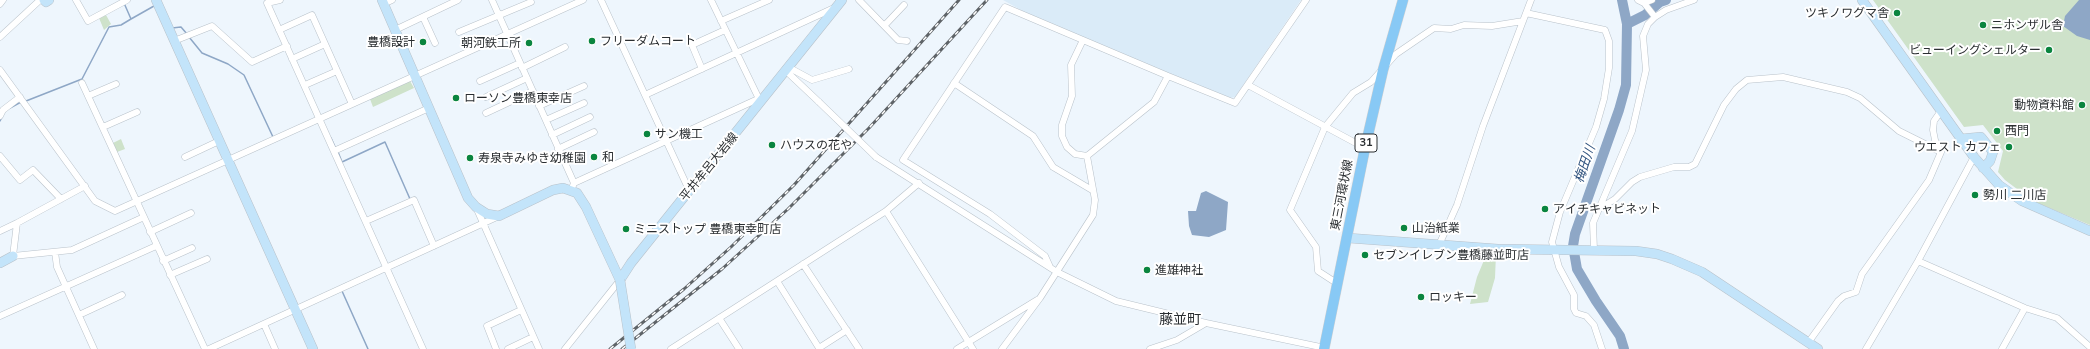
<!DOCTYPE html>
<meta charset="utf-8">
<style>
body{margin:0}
canvas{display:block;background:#eef6fd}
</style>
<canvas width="2090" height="349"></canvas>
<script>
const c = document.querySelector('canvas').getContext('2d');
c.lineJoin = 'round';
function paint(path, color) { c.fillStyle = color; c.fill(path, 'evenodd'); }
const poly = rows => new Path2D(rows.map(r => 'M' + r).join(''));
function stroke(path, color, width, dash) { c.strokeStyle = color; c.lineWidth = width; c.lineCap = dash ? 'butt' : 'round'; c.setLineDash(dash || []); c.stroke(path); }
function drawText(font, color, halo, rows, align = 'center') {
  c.font = font + ' Mulish,"Noto Sans JP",sans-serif'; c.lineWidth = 4; c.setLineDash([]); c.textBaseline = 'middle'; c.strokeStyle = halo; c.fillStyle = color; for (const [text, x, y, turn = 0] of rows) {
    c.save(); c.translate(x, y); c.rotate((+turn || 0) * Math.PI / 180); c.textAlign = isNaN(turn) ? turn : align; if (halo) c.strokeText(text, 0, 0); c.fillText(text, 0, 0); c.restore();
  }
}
const built = poly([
 [1003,0,1301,0,1235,97,1230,98,1037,19]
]);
const green = poly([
 [1873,0,2090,0,2090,225,2033,201,2005,180,1998,172,2003,151,1983,125,1964,127],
 [106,15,111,24,104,30,99,18],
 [410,81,414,88,373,107,370,99],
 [121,139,125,149,117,152,113,143],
 [1487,253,1496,254,1495,278,1488,302,1470,304,1477,277]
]);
const water = poly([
 [2079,0,2090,0,2090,40,2077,36,2063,26,2065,16],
 [1206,191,1228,202,1226,230,1209,237,1192,235,1189,226,1188,211,1196,211,1201,193]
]);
const stream = poly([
 [131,19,154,6],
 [172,28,181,27,187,34],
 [189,37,202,53,228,64,244,75,273,137],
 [26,101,82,79,109,27,121,25,131,19,124,3],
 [10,108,21,102],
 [0,121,2,117],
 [331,138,336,149],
 [338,152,342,162,385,142,410,199],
 [342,291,368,349]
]);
const river = poly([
 [1622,0,1627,24,1626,85,1619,110,1575,234,1573,246,1577,269,1596,301,1620,336,1624,349],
 [1627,24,1645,15,1660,2,1666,0]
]);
const street = poly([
 [76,0,88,21,127,0],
 [280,0,267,3,423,349],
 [492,0,574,183],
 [601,0,689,190],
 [711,0,760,101],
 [859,0,898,40,907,41],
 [1644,3,1652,0],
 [0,4,3,0],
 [383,4,392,0],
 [1526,13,1605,30,1609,41,1609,68,1604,99,1596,127,1560,212,1552,242,1559,267,1574,295,1574,309,1576,313,1586,316,1594,325,1602,349],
 [423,17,435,43],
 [1655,17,1666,10,1694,0],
 [721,21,769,0],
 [885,25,904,5],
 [279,30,312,15,352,104],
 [395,30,458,0],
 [459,32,531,2],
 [0,37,40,0],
 [1083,40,1071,65,1072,96,1062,125,1062,136,1067,147,1075,154,1087,156],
 [174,41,212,26,252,62,287,46],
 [292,59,325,44],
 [788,67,812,80,849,69],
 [522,68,565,47],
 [702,69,692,45,725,30],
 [0,70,95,201,115,211,583,0],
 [785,70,819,102],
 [480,81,520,63],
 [82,83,205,349],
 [954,83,1033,136,1053,167,1092,190],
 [305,85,337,71],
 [1248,85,1365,148],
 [645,95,834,8],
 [88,96,116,84],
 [486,97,527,78],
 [539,106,584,86],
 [486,113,533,91],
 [0,116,3,110,20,97],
 [546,120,584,103],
 [103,127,137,112],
 [552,135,590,117],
 [558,149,594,132],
 [334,151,429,108],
 [1941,152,1935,140,1933,130,1934,121,1941,111],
 [0,156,20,180,33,170,61,199],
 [185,157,219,141],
 [876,157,1057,272,1116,301,1206,323,1325,348],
 [85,186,17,223,13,256,72,250,144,217],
 [571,191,574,183,758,99],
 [476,207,539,349],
 [1599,209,1615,199,1632,182,1640,177,1674,167,1689,167,1695,164,1724,105,1736,89,1747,80,1783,77,1847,92,1860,98,1899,131,1941,152],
 [886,211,973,349],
 [366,221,414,200,434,246],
 [0,231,17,223],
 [150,232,191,213],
 [1439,245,1457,205,1483,126,1531,0],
 [1594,250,1593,223,1632,131,1646,70,1643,36,1648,24,1655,17,1644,3,1638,0],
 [55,252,57,267,94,349],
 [163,261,192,248],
 [1918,261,2025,308,2057,318,2090,347],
 [803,264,859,349],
 [1050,267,1045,256,990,214,903,160,1005,7,1168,76],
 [170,275,207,259],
 [777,281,819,348,847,330],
 [1338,284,1318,271,1316,247,1290,210,1325,127,1353,93,1371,82,1396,54,1434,28,1451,29,1464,25,1492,26,1523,21],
 [79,315,122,295],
 [0,316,156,246],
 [719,318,739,349],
 [264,324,275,349],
 [1808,343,1838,301,1844,296,1856,292,1862,274,1929,180,1941,152],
 [209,349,499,216],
 [496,349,487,326,521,310],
 [508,349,533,337],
 [565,349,620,280],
 [671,349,886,211,919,183],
 [957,349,1037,300],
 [1002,349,1040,298,1093,215,1095,200,1087,156,1154,102,1168,76,1235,103,1306,0],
 [1150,349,1177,340,1206,323],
 [1866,349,1918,261,1974,157],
 [2002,349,2025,308]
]);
const secondary = poly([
 [44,0,46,2,49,0],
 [156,0,313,349],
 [382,0,468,198,476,207,487,214,499,216,553,190,563,188,577,193,586,207,620,280],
 [1862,0,1974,157,1999,185,2022,201,2090,231],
 [1960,139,1981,137,1993,152,1990,161,1983,168],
 [1348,238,1498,249,1636,251,1657,254,1672,259,1702,272,1818,349],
 [0,263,13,256],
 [620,280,631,263,842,0]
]);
const primary = poly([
 [1324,349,1365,148,1383,70,1403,0]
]);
const rail = poly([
 [610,349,684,289,731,247,794,185,959,0],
 [622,349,722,269,788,209,869,128,987,0]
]);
const streetBridge = poly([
 [819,102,876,157]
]);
const secondaryBridge = poly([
 [620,280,631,349]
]);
const markers = [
 [1897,13,4,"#0a853f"],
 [1983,25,4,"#0a853f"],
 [592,41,4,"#0a853f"],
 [423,42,4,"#0a853f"],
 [529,43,4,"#0a853f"],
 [2049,50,4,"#0a853f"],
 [456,98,4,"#0a853f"],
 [2082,105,4,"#0a853f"],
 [1997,131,4,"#0a853f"],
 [647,134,4,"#0a853f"],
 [772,145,4,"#0a853f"],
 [2009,147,4,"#0a853f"],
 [594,157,4,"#0a853f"],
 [470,158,4,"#0a853f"],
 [1975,195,4,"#0a853f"],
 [1545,209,4,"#0a853f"],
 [1404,228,4,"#0a853f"],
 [626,229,4,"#0a853f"],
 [1365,255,4,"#0a853f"],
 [1147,270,4,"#0a853f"],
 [1421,297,4,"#0a853f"]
];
const shields = [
 [1366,143,22]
];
const shieldNames = [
 ["31",1366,143]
];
const poiNames = [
 ["ツキノワグマ舎",1889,13,"right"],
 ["ニホンザル舎",1991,25],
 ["フリーダムコート",600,41],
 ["豊橋設計",415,42,"right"],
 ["朝河鉄工所",521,43,"right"],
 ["ビューイングシェルター",2041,50,"right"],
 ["ローソン豊橋東幸店",464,98],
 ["動物資料館",2074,105,"right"],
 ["西門",2005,131],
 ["サン機工",655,134],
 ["ハウスの花や",780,145],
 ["ウエスト カフェ",2001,147,"right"],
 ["和",602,157],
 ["寿泉寺みゆき幼稚園",478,158],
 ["勢川 二川店",1983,195],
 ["アイチキャビネット",1553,209],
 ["山治紙業",1412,228],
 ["ミニストップ 豊橋東幸町店",634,229],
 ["セブンイレブン豊橋藤並町店",1373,255],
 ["進雄神社",1155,270],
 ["ロッキー",1429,297]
];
const streetNames = [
 ["平井牟呂大岩線",709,167,-51],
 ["東三河環状線",1342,195,-79]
];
const waterNames = [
 ["梅田川",1585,164,-71]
];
const quarterNames = [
 ["藤並町",1180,320]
];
paint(built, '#daebf8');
paint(green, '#cee2ca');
paint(water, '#8ea7c6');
stroke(stream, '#8ea7c6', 1.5);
stroke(river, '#8ea7c6', 10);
stroke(street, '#b9c2ca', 7);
stroke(secondary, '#b9c2ca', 10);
stroke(primary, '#d0d1d2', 11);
stroke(street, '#fff', 6);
stroke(secondary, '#c3e4fa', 9);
stroke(primary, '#88c9f5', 10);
stroke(rail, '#5f6468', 3);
stroke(rail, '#fff', 1.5, [4.5]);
stroke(streetBridge, '#b9c2ca', 7, []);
stroke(secondaryBridge, '#b9c2ca', 10, []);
stroke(streetBridge, '#fff', 6);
stroke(secondaryBridge, '#c3e4fa', 9);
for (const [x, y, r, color] of markers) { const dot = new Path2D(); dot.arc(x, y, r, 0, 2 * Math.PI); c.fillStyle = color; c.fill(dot); stroke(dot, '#fff', 1.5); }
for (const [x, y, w] of shields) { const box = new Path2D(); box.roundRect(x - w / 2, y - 9, w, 18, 3); c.fillStyle = '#fff'; c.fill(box); stroke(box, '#2a2e31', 1); }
drawText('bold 11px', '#2a2e31', null, shieldNames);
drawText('12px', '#2a2e31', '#fff', poiNames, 'left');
drawText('12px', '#2a2e31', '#fff', streetNames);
drawText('italic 13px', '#30537f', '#fff', waterNames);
drawText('14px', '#2a2e31', '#fff', quarterNames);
</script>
